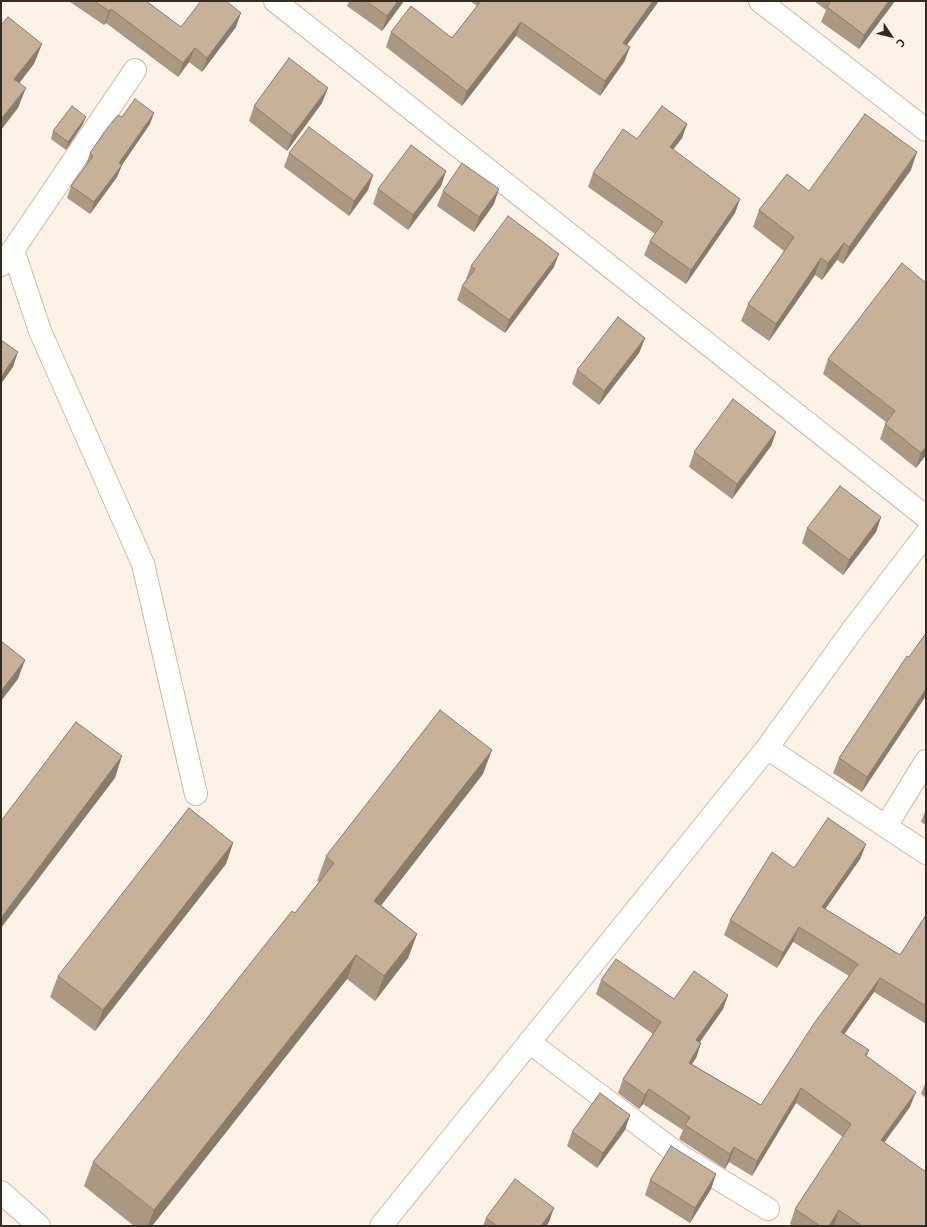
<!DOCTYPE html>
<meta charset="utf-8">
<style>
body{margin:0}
#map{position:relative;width:927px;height:1227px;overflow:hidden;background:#fcf2e8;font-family:"Open Sans",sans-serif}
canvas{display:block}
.frame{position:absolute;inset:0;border:2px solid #342b22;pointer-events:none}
.north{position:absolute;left:871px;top:16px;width:40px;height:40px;-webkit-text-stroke:3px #fcf2e8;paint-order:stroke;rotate:125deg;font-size:11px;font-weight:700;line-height:16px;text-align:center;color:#342b22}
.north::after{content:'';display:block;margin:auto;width:14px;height:18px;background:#342b22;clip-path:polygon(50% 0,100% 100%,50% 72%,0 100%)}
</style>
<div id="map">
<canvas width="927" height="1227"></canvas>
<div class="frame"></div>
<div class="north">С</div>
</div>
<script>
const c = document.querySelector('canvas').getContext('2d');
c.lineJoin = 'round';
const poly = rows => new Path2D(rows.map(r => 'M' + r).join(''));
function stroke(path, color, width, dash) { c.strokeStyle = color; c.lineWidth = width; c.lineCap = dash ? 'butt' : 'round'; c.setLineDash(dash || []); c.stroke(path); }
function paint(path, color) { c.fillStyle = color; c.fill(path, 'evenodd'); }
const street = poly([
 [275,1,926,517],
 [760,1,926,130],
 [13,250,135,70],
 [1,265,13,250,40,331,143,564,196,794],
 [767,748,926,853],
 [886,826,926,761],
 [529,1042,682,1157,768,1209],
 [1,1192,39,1226],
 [381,1226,767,748,854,628,926,534]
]);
const wall = poly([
 [70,1,146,1,181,27,236,27,202,72,189,62,178,77,106,23,104,25,70,2],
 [349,1,404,1,382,31,347,6],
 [470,1,659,1,627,45,630,47,624,62,600,96,516,36,462,106,386,47,391,32,452,38,477,6],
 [814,1,895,1,859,49,821,22,826,10],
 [322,103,287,151,249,121,254,106],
 [122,117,150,124,122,165,117,177,90,214,67,198,71,186,86,165,90,153],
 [83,124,66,150,51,139,53,131],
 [687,124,682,138,673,150,740,199,735,213,686,284,644,255,650,241,655,234,588,187,593,173,637,139],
 [289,153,373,175,368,190,349,216,284,167],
 [911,170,843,264,837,260,822,280,815,275,769,341,741,321,748,304,784,251,753,227,759,210,809,191],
 [446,171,441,186,408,230,373,204,378,189],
 [443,191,494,204,474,232,437,206],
 [471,266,554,267,505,333,457,300,462,286,467,279,466,279],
 [926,283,926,455,916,468,880,439,885,424,886,422,823,374,828,359],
 [645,338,639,353,599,405,572,384,577,370],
 [776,432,771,446,732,499,689,467,694,452],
 [881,517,876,532,843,575,802,543,807,528],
 [926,633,862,792,833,773,839,758],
 [483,774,381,905,417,934,408,958,375,1001,347,979,152,1226,134,1226,84,1186,93,1162,295,913,319,882,317,881,326,856],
 [926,809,926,825,921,822],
 [233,843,226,864,95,1031,50,997,58,976],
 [866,844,860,859,825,909,900,955,926,915,926,1024,874,992,844,1034,869,1050,867,1056,910,1107,884,1143,926,1226,836,1226,834,1225,833,1226,793,1226,790,1224,795,1209,843,1137,796,1103,752,1176,729,1162,725,1169,679,1139,683,1130,643,1104,639,1109,618,1093,623,1079,653,1034,596,994,601,980,674,999,728,995,723,1009,699,1042,701,1043,696,1058,692,1064,761,1105,849,976,793,942,777,968,724,935,730,920,794,868],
 [926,1081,926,1098,921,1094],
 [630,1115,625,1130,597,1168,567,1146,572,1132],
 [716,1174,711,1189,690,1223,645,1195,650,1180],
 [486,1218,549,1222,546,1226,483,1226]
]);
const shadedWall = poly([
 [398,1,404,1,382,31,387,16],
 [653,1,659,1,618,57,623,43],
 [889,1,895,1,859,49,864,35],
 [111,9,106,23,104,25,109,11],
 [241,13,236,27,202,72,207,58],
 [521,22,516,36,462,106,467,91],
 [42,44,34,64,7,99,14,79],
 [630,47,624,62,600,96,605,81],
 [195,48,189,62,178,77,183,63],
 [26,88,18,108,1,130,1,119],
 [328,88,322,103,287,151,292,136],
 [154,113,150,124,119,169,122,165,117,177,90,214,94,202,119,163],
 [86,117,83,124,66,150,68,142],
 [687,124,682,138,664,161,670,147],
 [917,152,911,170,843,264,849,247],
 [446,171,441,186,408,230,413,215],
 [373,175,368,190,349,216,354,201],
 [499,189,494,204,474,232,479,217],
 [740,199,735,213,686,284,691,270],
 [844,243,837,260,822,280,828,263],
 [559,254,554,267,505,333,509,320],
 [821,258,815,275,769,341,776,324],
 [645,338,639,353,599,405,604,391],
 [18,352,13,367,1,384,1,377],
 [776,432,771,446,732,499,737,484],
 [926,447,926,455,916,468,921,453],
 [881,517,876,532,843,575,849,560],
 [25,660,18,679,1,701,1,691],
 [926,689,926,696,862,792,867,777],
 [492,750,483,774,366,925,374,901],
 [122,756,115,778,1,928,1,918],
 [233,843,226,864,95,1031,103,1010],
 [866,844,860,859,817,921,822,907],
 [799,927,793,942,777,968,783,953],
 [417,934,408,958,375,1001,384,976],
 [356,955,347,979,152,1226,148,1226,154,1210],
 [880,978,874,992,836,1046,841,1032],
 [728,995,723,1009,691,1055,696,1040],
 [701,1043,696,1058,683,1077,689,1063],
 [801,1088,796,1103,752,1176,757,1161],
 [649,1089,643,1104,639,1109,645,1095],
 [916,1092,910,1107,875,1155,881,1140],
 [630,1115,625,1130,597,1168,603,1153],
 [734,1147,729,1162,725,1169,730,1154],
 [716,1174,711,1189,690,1223,695,1208],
 [554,1208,549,1222,546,1226,541,1226],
 [839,1210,834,1225,833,1226,829,1226]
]);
const building = poly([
 [94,1,146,1,181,27,201,1,226,1,241,13,207,58,195,48,183,63,111,9,109,11,94,1],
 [366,1,398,1,387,16,366,1],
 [481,1,653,1,623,43,630,47,605,81,521,22,467,91,391,32,411,6,452,38,481,1],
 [831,1,889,1,864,35,827,7,831,1],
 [8,17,42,44,14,79,26,88,1,119,1,25,8,17],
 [289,58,328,88,292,136,254,106,289,58],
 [135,99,154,113,119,163,122,165,94,202,71,186,93,156,90,153,108,127,118,115,122,117,135,99],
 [72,106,86,117,68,142,53,131,72,106],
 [662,106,687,124,670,147,740,199,691,270,650,241,663,222,593,173,623,129,637,139,662,106],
 [865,114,917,152,849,247,844,243,828,263,821,258,776,324,748,304,794,237,759,210,787,174,809,191,865,114],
 [309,127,373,175,354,201,289,153,309,127],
 [411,145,446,171,413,215,378,189,411,145],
 [462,163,499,189,479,217,443,191,462,163],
 [508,216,559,254,509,320,462,286,475,269,471,266,508,216],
 [902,263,926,283,926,447,921,453,885,424,895,411,828,359,902,263],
 [618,317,645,338,604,391,577,370,618,317],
 [1,340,18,352,1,377,1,340],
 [733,399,776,432,737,484,694,452,733,399],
 [840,486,881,517,849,560,807,528,840,486],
 [926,633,926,689,867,777,839,758,907,656,909,657,926,633],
 [1,641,25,660,1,691,1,641],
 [440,710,492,750,374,901,417,934,384,976,356,955,154,1210,93,1162,292,911,295,913,334,863,326,856,440,710],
 [76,722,122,756,1,918,1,821,76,722],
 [189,808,233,843,103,1010,58,976,189,808],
 [828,818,866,844,822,907,900,955,926,915,926,1006,880,978,841,1032,869,1050,865,1055,916,1092,881,1140,926,1172,926,1226,862,1226,839,1210,829,1226,820,1226,795,1209,851,1124,801,1088,757,1161,734,1147,730,1154,685,1125,690,1117,649,1089,645,1095,623,1079,661,1022,601,980,616,959,674,999,694,971,728,995,696,1040,701,1043,689,1063,761,1105,815,1022,858,964,799,927,783,953,730,920,772,852,794,868,828,818],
 [600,1093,630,1115,603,1153,572,1132,600,1093],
 [671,1146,716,1174,695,1208,650,1180,671,1146],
 [515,1179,554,1208,541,1226,497,1226,486,1218,515,1179]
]);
stroke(street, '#d0b9a0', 24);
stroke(street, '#fff', 22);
paint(wall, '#ab9883');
paint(shadedWall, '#8b7c6a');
paint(building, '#c7b198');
stroke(building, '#8b7c6a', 1);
</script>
